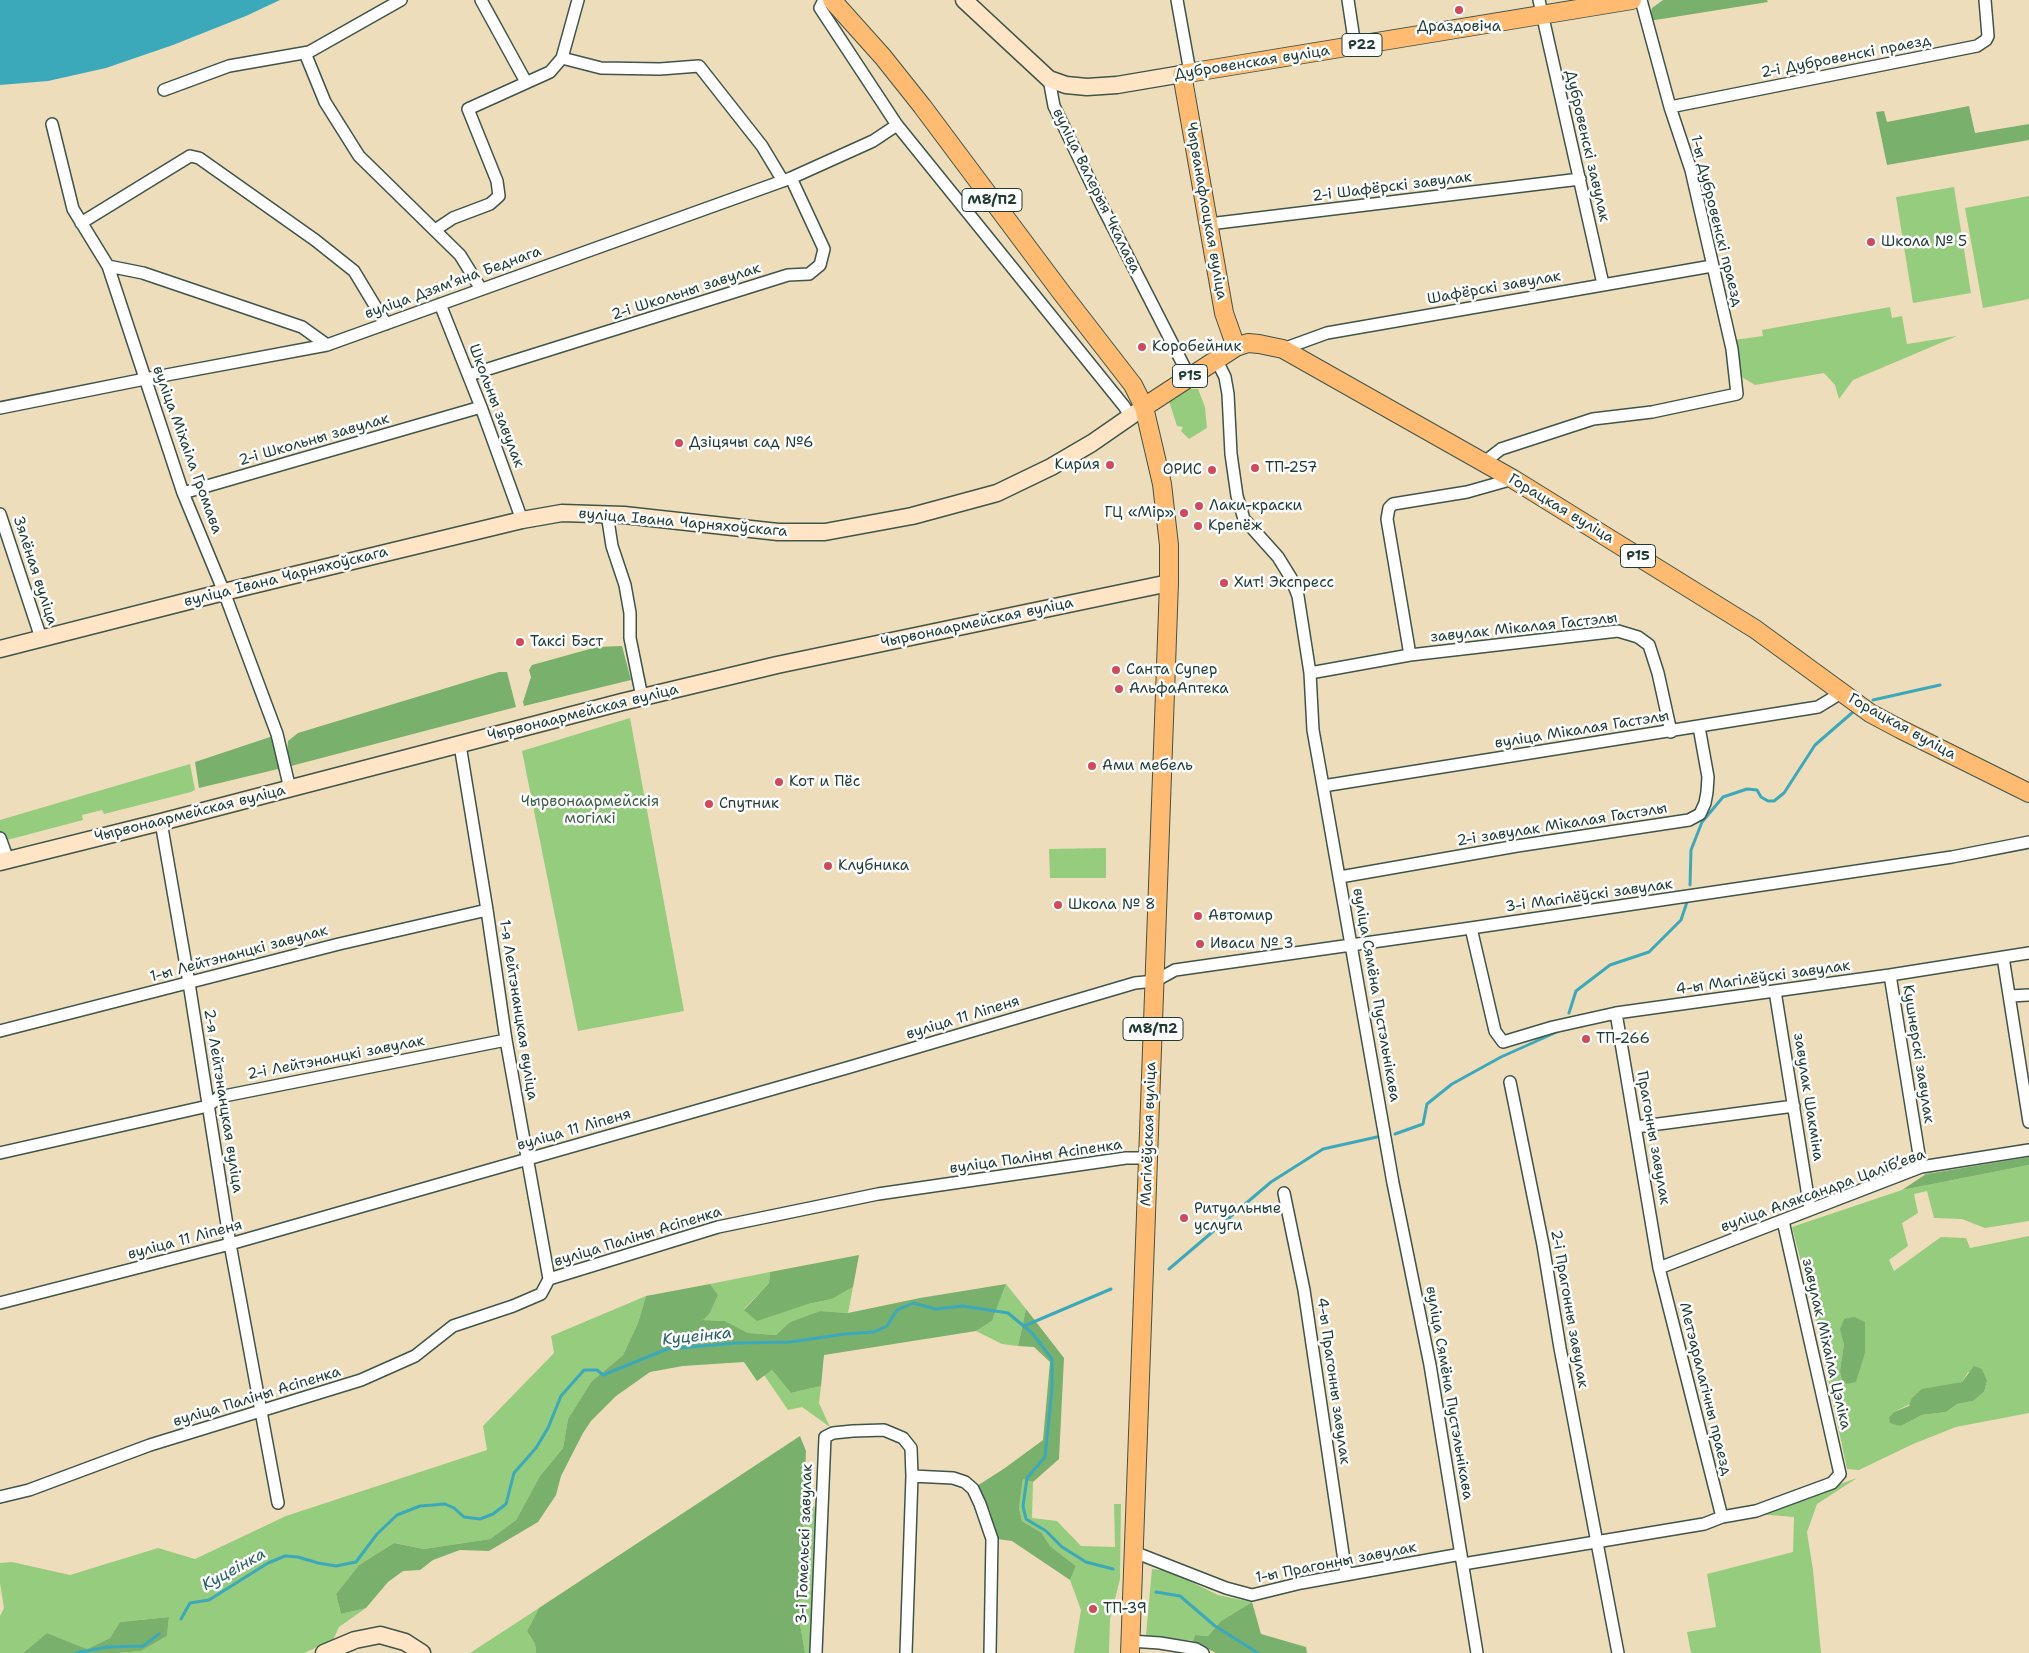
<!DOCTYPE html>
<meta charset="utf-8">
<style>
body{margin:0}
canvas{display:block;background:#edb}
</style>
<canvas width="2029" height="1653"></canvas>
<script>
const c = document.querySelector('canvas').getContext('2d');
c.lineJoin = 'round';
function paint(path, color) { c.fillStyle = color; c.fill(path, 'evenodd'); }
const poly = rows => new Path2D(rows.map(r => 'M' + r).join(''));
function stroke(path, color, width, dash) { c.strokeStyle = color; c.lineWidth = width; c.lineCap = dash ? 'butt' : 'round'; c.setLineDash(dash || []); c.stroke(path); }
function drawText(font, color, halo, rows, align = 'center') {
  c.font = font + ' "Shantell Sans",sans-serif'; c.lineWidth = 5; c.setLineDash([]); c.textBaseline = 'middle'; c.strokeStyle = halo; c.fillStyle = color; for (const [text, x, y, turn = 0] of rows) {
    c.save(); c.translate(x, y); c.rotate((+turn || 0) * Math.PI / 180); c.textAlign = isNaN(turn) ? turn : align; if (halo) c.strokeText(text, 0, 0); c.fillText(text, 0, 0); c.restore();
  }
}
const green = poly([
 [1954,187,1971,293,1913,303,1896,197],
 [2029,196,2029,299,1983,308,1965,208],
 [1890,307,1892,318,1902,316,1907,344,1957,336,1853,380,1839,399,1835,385,1824,373,1755,385,1740,376,1734,340,1763,336,1762,330],
 [1186,389,1198,389,1205,407,1207,428,1189,439,1181,431,1183,427,1177,426,1169,401],
 [630,718,684,1011,578,1031,522,751],
 [190,764,195,790,191,792,104,814,102,810,82,815,83,820,3,841,0,832,0,820],
 [1106,848,1106,878,1050,878,1049,849],
 [2029,1165,2029,1221,1985,1228,1962,1219,1934,1218,1927,1191,1914,1194,1918,1213,1902,1223,1908,1246,1889,1260,1894,1271,1941,1237,1966,1238,1970,1248,2029,1236,2029,1413,1956,1427,1913,1444,1859,1470,1847,1469,1815,1316,1792,1227,1902,1190],
 [1844,1344,1865,1353,1855,1382,1840,1370],
 [1968,1372,1987,1381,1984,1392,1973,1401,1957,1404,1946,1412,1922,1415,1901,1426,1889,1417,1894,1412,1946,1386,1962,1382],
 [770,1272,769,1283,744,1309,808,1304,832,1299,853,1287,848,1313,820,1311,790,1322,776,1335,748,1333,725,1321,702,1320,710,1313,718,1295,710,1284],
 [1006,1284,1026,1309,1018,1346,1002,1344,976,1331,992,1321],
 [646,1296,638,1323,623,1355,591,1382,568,1419,563,1448,540,1476,516,1520,490,1539,424,1549,394,1543,359,1565,336,1594,341,1614,366,1608,339,1627,333,1640,304,1653,119,1653,141,1651,167,1636,169,1617,120,1622,110,1638,87,1649,47,1633,23,1653,0,1653,0,1616,4,1608,0,1583,0,1563,12,1562,70,1575,158,1548,195,1559,286,1516,487,1450,483,1426,554,1353,551,1336],
 [772,1370,791,1393,821,1386,819,1403,830,1427,802,1407,788,1410,764,1375],
 [1857,1478,1817,1504,1807,1532,1813,1570,1821,1653,1691,1653,1687,1632,1716,1627,1707,1574,1793,1552,1794,1517,1757,1514],
 [1023,1479,1033,1482,1032,1518,1057,1521,1081,1546,1115,1547,1114,1504,1121,1504,1120,1579,1110,1619,1109,1653,1074,1653,1081,1610,1070,1580,1076,1566,1050,1546,1042,1533,1022,1521,1019,1508],
 [804,1506,819,1507,813,1653,805,1653,799,1618],
 [1152,1569,1169,1571,1218,1595,1252,1602,1221,1621,1208,1636,1195,1635,1193,1641,1146,1635],
 [539,1608,527,1631,535,1644,536,1653,470,1653]
]);
const forest = poly([
 [1663,0,1767,0,1768,2,1649,21,1652,8],
 [1969,106,1975,133,2029,124,2029,140,1887,165,1876,112,1884,111,1887,122],
 [622,646,631,680,524,706,523,702,531,677,529,670,532,665,597,647],
 [499,672,507,672,516,707,291,766,287,755,288,741,298,733],
 [276,735,280,766,278,769,199,788,195,762],
 [2029,1157,2029,1165,1902,1190,1926,1174],
 [859,1255,853,1287,832,1299,808,1304,757,1321,744,1310,769,1283,770,1272],
 [710,1284,718,1295,710,1313,703,1320,725,1321,748,1333,776,1335,790,1322,820,1311,848,1313,920,1298,1006,1284,992,1321,976,1331,824,1355,821,1386,791,1393,772,1370,757,1381,744,1362,683,1366,650,1372,616,1396,591,1421,583,1433,561,1476,556,1495,538,1522,489,1551,460,1550,433,1560,420,1570,403,1571,388,1582,366,1608,341,1614,336,1594,359,1565,394,1543,424,1549,490,1539,516,1520,540,1476,563,1448,568,1419,591,1382,623,1355,638,1323,646,1296],
 [1026,1309,1064,1358,1059,1459,1033,1482,1023,1479,1019,1508,1022,1521,1042,1533,1050,1546,1076,1566,1070,1580,1012,1541,997,1539,990,1511,977,1486,1005,1468,1043,1440,1050,1362,1034,1347,1018,1346],
 [1854,1317,1865,1322,1865,1353,1856,1382,1846,1384,1842,1380,1840,1370,1844,1344,1840,1329,1844,1319],
 [1974,1366,1982,1369,1987,1381,1984,1392,1973,1401,1957,1404,1946,1412,1922,1415,1901,1426,1890,1423,1889,1417,1894,1412,1909,1406,1912,1398,1922,1389,1962,1382],
 [800,1436,806,1451,799,1618,805,1653,536,1653,535,1644,527,1631,539,1608],
 [1252,1602,1261,1634,1306,1647,1307,1653,1216,1653,1193,1641,1195,1635,1208,1636,1221,1621],
 [169,1617,167,1636,141,1651,119,1653,23,1653,47,1633,87,1649,110,1638,120,1622]
]);
const water = poly([
 [0,0,280,0,246,16,173,45,106,68,48,81,0,85]
]);
const stream = poly([
 [1873,700,1940,685],
 [1690,885,1691,850,1702,822,1723,797,1747,789,1757,790,1761,797,1768,801,1774,801,1784,793,1815,745,1853,712],
 [1569,1013,1576,991,1610,965,1649,952,1681,920,1688,899],
 [1395,1134,1423,1124,1427,1104,1452,1084,1501,1057,1559,1031],
 [1169,1269,1271,1182,1323,1149,1377,1137],
 [1024,1326,1111,1289],
 [1156,1592,1180,1596,1215,1626,1258,1653],
 [181,1619,190,1603,209,1600,268,1563,285,1556,298,1557,318,1563,336,1566,356,1562,377,1534,397,1515,420,1506,445,1504,454,1508,464,1517,480,1519,493,1514,506,1504,514,1473,536,1448,548,1428,561,1396,584,1370,597,1370,603,1375,667,1349,737,1343,790,1342,845,1334,874,1332,887,1326,897,1310,913,1303,936,1309,963,1306,1008,1313,1032,1333,1052,1359,1052,1388,1045,1457,1027,1478,1023,1506,1026,1519,1046,1531,1062,1547,1086,1562,1113,1569],
 [76,1653,107,1647,143,1646,159,1634]
]);
const street = poly([
 [481,0,526,82],
 [824,0,820,8,897,125,1124,406,1131,417],
 [1177,0,1190,72],
 [1348,0,1355,46],
 [1539,0,1603,284],
 [305,53,325,102,359,156,460,255,481,289],
 [562,58,601,68,660,69,699,66,762,146,783,181],
 [1049,79,1054,106,1101,204,1189,376],
 [164,90,229,66,309,52,401,0],
 [1670,107,1977,46,1986,40,1988,36,1985,0],
 [52,124,73,209,108,266,183,493,224,592,277,734,290,789],
 [81,223,190,156,199,158,315,240,354,271,386,324],
 [1209,224,1580,179],
 [435,230,453,218,490,204,499,196,497,181,468,109,550,72,562,58,578,0],
 [108,266,143,273,302,327,327,345],
 [440,304,481,407,522,520],
 [1283,349,1327,333,1712,266],
 [1216,359,1225,377,1228,394,1231,454,1237,496,1244,519,1278,557,1291,578,1298,596,1310,673,1313,730,1323,786,1393,1183,1430,1365,1477,1653],
 [469,375,788,275,809,274,820,265,824,249,791,178],
 [0,408,145,379,327,345,791,178,873,141,897,125],
 [1483,463,1501,449,1593,419,1652,412,1737,394,1732,349,1691,170,1670,107,1641,0],
 [183,493,481,407],
 [0,514,41,638],
 [607,514,612,546,625,585,630,613,630,638,642,697],
 [1410,655,1387,519,1389,508,1393,504,1467,492,1513,479],
 [1310,673,1410,655,1618,631,1638,637,1649,645,1658,673,1671,732],
 [460,745,487,910,506,1040,549,1279],
 [1323,786,1818,707,1841,693],
 [161,822,189,983,230,1244,278,1503],
 [0,838,8,860],
 [1340,877,1517,846,1689,820,1700,814,1705,803,1707,792,1708,777,1699,727],
 [1471,928,1495,1031,1503,1042,1553,1027,1616,1013,1890,975,2029,953],
 [2003,957,2029,1122],
 [1890,975,1921,1167],
 [1775,991,1810,1209],
 [2010,996,2029,995],
 [1616,1013,1659,1268,1722,1517],
 [0,1031,339,944,487,910],
 [1510,1082,1543,1245,1560,1348,1618,1653],
 [1636,1127,1794,1106],
 [0,1153,208,1106,219,1097,506,1040],
 [1284,1193,1304,1290,1346,1574],
 [1659,1268,1921,1167,2029,1150],
 [0,1303,230,1244,850,1067,1135,983,1155,981,1175,970,1471,928,1952,857,2029,842],
 [912,1476,953,1478,965,1482,973,1489,980,1504,992,1539,990,1653],
 [0,1497,29,1490,150,1445,361,1380,415,1356,453,1326,513,1306,541,1294,549,1279,718,1227,878,1194,1126,1158,1148,1158],
 [1134,1552,1226,1588,1252,1595,1301,1583,1461,1554],
 [1463,1564,1704,1524,1722,1517,1756,1511,1832,1483,1840,1474,1783,1221],
 [1130,1641,1160,1643,1196,1649,1203,1653],
 [816,1653,825,1437,833,1433,853,1431,884,1430,903,1438,911,1448,912,1476,906,1653]
]);
const secondary = poly([
 [964,0,1049,79,1066,85,1087,87,1117,85,1182,74],
 [0,649,224,592,522,520,562,513,624,515,778,532,825,532,912,516,997,493,1051,467,1092,443,1144,407],
 [0,862,161,822,622,702,777,665,1169,583],
 [324,1653,355,1640,380,1635,405,1642,422,1653]
]);
const primary = poly([
 [832,0,883,57,922,106,1061,292,1133,385,1144,407,1162,484,1169,545,1169,583,1130,1653],
 [1236,347,1224,313,1182,74,1632,0],
 [1144,407,1236,347,1248,343,1259,344,1283,349,1513,479,1755,629,1870,713,1900,729,2029,793]
]);
const markers = [
 [1459,10,5,"#d1495b"],
 [1871,242,5,"#d1495b"],
 [1142,347,5,"#d1495b"],
 [679,443,5,"#d1495b"],
 [1110,465,5,"#d1495b"],
 [1255,468,5,"#d1495b"],
 [1212,470,5,"#d1495b"],
 [1199,506,5,"#d1495b"],
 [1184,513,5,"#d1495b"],
 [1198,526,5,"#d1495b"],
 [1224,583,5,"#d1495b"],
 [520,642,5,"#d1495b"],
 [1116,670,5,"#d1495b"],
 [1119,689,5,"#d1495b"],
 [1092,766,5,"#d1495b"],
 [779,782,5,"#d1495b"],
 [709,804,5,"#d1495b"],
 [828,866,5,"#d1495b"],
 [1058,905,5,"#d1495b"],
 [1198,916,5,"#d1495b"],
 [1200,944,5,"#d1495b"],
 [1586,1039,5,"#d1495b"],
 [1184,1218,5,"#d1495b"],
 [1093,1609,5,"#d1495b"]
];
const shields = [
 [1362,45,40],
 [992,200,60],
 [1190,376,35],
 [1638,556,35],
 [1153,1029,60]
];
const shieldNames = [
 ["Р22",1362,45],
 ["М8/П2",992,200],
 ["Р15",1190,376],
 ["Р15",1638,556],
 ["М8/П2",1153,1029]
];
const poiNames = [
 ["Драздовіча",1459,27,"center"],
 ["Школа № 5",1881,242],
 ["Коробейник",1152,347],
 ["Дзіцячы сад №6",689,443],
 ["Кирия",1100,465,"right"],
 ["ТП-257",1265,468],
 ["ОРИС",1202,470,"right"],
 ["Лаки-краски",1209,506],
 ["ГЦ «Мір»",1174,513,"right"],
 ["Крепёж",1208,526],
 ["Хит! Экспресс",1234,583],
 ["Таксі Бэст",530,642],
 ["Санта Супер",1126,670],
 ["АльфаАптека",1129,689],
 ["Ами мебель",1102,766],
 ["Кот и Пёс",789,782],
 ["Спутник",719,804],
 ["Клубника",838,866],
 ["Школа № 8",1068,905],
 ["Автомир",1208,916],
 ["Иваси № 3",1210,944],
 ["ТП-266",1596,1039],
 ["Ритуальные",1194,1209],
 ["услуги",1194,1226],
 ["ТП-39",1103,1609]
];
const streetNames = [
 ["2-і Дубровенскі праезд",1846,57,-11],
 ["Дубровенская вуліца",1252,63,-9],
 ["Дубровенскі завулак",1587,146,77],
 ["2-і Шафёрскі завулак",1392,187,-7],
 ["вуліца Валерыя Чкалава",1096,191,64],
 ["Чырванафлоцкая вуліца",1206,211,80],
 ["1-ы Дубровенскі праезд",1716,221,76],
 ["вуліца Дзямʼяна Беднага",453,283,-20],
 ["Шафёрскі завулак",1494,288,-10],
 ["2-і Школьны завулак",686,292,-18],
 ["Школьны завулак",496,406,69],
 ["2-і Школьны завулак",314,440,-16],
 ["вуліца Міхаіла Громава",187,450,70],
 ["Горацкая вуліца",1561,509,31],
 ["вуліца Івана Чарняхоўскага",683,523,5],
 ["Зялёная вуліца",35,571,72],
 ["вуліца Івана Чарняхоўскага",286,577,-14],
 ["Чырвонаармейская вуліца",977,623,-12],
 ["завулак Мікалая Гастэлы",1524,628,-6],
 ["Чырвонаармейская вуліца",583,713,-14],
 ["Горацкая вуліца",1902,727,29],
 ["вуліца Мікалая Гастэлы",1582,730,-9],
 ["Чырвонаармейская вуліца",190,814,-14],
 ["2-і завулак Мікалая Гастэлы",1562,825,-9],
 ["3-і Магілёўскі завулак",1589,896,-8],
 ["1-ы Лейтэнанцкі завулак",239,954,-15],
 ["4-ы Магілёўскі завулак",1763,978,-8],
 ["вуліца Сямёна Пустэльнікава",1376,995,80],
 ["1-я Лейтэнанцкая вуліца",518,1010,81],
 ["вуліца 11 Ліпеня",963,1018,-17],
 ["Кушнерскі завулак",1918,1054,81],
 ["2-і Лейтэнанцкі завулак",336,1058,-11],
 ["завулак Шакміна",1808,1097,81],
 ["2-я Лейтэнанцкая вуліца",223,1101,81],
 ["вуліца 11 Ліпеня",574,1130,-16],
 ["Магілёўская вуліца",1149,1134,-88],
 ["Прагонны завулак",1653,1138,80],
 ["вуліца Паліны Асіпенка",1036,1157,-8],
 ["вуліца Аляксандра Цалібʼева",1823,1191,-20],
 ["вуліца Паліны Асіпенка",638,1237,-17],
 ["вуліца 11 Ліпеня",185,1240,-15],
 ["2-і Прагонны завулак",1569,1309,80],
 ["завулак Міхаіла Цэліка",1826,1344,77],
 ["4-ы Прагонны завулак",1333,1381,82],
 ["Метэаралагічны праезд",1705,1389,76],
 ["вуліца Сямёна Пустэльнікава",1449,1393,80],
 ["вуліца Паліны Асіпенка",257,1397,-17],
 ["3-і Гомельскі завулак",805,1544,-88],
 ["1-ы Прагонны завулак",1336,1563,-11]
];
const parkNames = [
 ["Чырвонаармейскія",590,802],
 ["могілкі",590,819]
];
const waterNames = [
 ["Куцеінка",697,1337,-6],
 ["Куцеінка",234,1570,-29]
];
paint(green, '#96cc7d');
paint(forest, '#78b06c');
paint(water, '#3ca9bb');
stroke(stream, '#3ca9bb', 3);
stroke(street, '#3e5548', 14);
stroke(secondary, '#3e5548', 19);
stroke(primary, '#3e5548', 20);
stroke(street, '#fff', 11);
stroke(secondary, '#ffe4c6', 16);
stroke(primary, '#febb71', 18);
for (const [x, y, r, color] of markers) { const dot = new Path2D(); dot.arc(x, y, r, 0, 2 * Math.PI); c.fillStyle = color; c.fill(dot); stroke(dot, '#fff', 2); }
for (const [x, y, w] of shields) { const box = new Path2D(); box.roundRect(x - w / 2, y - 11.5, w, 23, 4); c.fillStyle = '#fff'; c.fill(box); stroke(box, '#1f3d34', 1); }
drawText('bold 14px', '#1f3d34', null, shieldNames);
drawText('15px', '#1f3d34', '#fff', poiNames, 'left');
drawText('15px', '#1f3d34', '#fff', streetNames);
drawText('15px', '#3d6146', '#fff', parkNames);
drawText('italic 16px', '#296363', '#fff', waterNames);
</script>
